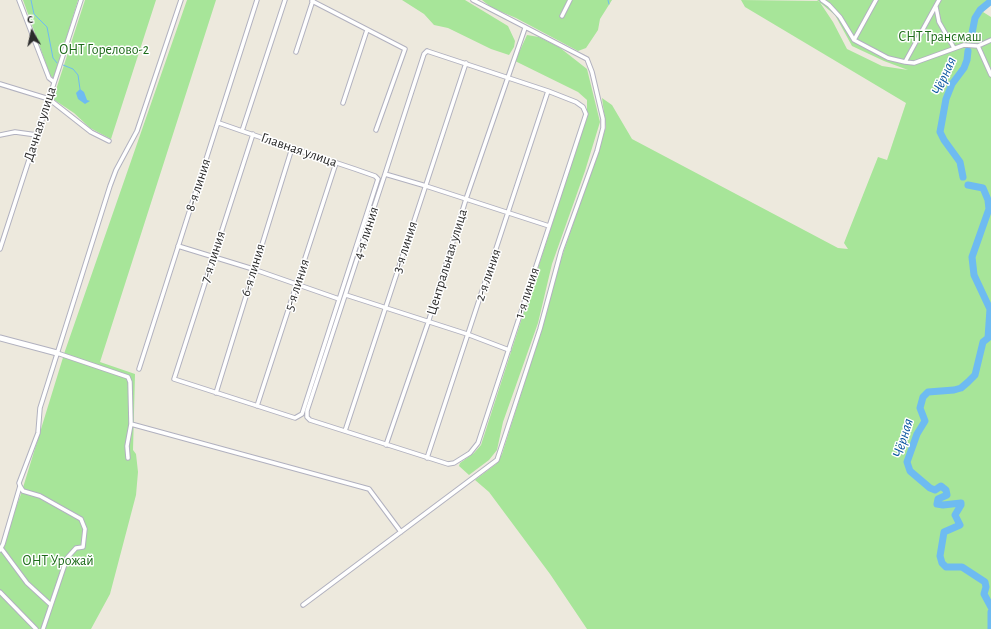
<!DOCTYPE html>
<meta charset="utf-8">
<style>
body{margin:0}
#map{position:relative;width:991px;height:629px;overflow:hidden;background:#ede9dd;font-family:"Alegreya Sans",sans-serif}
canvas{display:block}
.north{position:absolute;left:12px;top:12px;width:40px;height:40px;-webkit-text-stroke:3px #fff;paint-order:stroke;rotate:351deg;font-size:11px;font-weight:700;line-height:16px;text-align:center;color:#2b2b2b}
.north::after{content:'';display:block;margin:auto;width:14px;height:18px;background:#2b2b2b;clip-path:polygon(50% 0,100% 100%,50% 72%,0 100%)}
</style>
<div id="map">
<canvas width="991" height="629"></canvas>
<div class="north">С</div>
</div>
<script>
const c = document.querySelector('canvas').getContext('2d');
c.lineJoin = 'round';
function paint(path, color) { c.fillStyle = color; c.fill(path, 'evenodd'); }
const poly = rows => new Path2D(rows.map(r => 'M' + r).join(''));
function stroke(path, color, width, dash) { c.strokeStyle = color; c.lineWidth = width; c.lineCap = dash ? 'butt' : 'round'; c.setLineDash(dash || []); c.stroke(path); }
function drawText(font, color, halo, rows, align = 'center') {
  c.font = font + ' "Alegreya Sans",sans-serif'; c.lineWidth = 3; c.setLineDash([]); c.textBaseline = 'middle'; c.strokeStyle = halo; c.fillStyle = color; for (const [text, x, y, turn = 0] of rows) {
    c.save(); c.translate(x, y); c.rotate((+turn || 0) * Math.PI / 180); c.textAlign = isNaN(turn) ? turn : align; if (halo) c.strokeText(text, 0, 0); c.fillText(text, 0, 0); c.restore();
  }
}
const green = poly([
 [23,0,78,0,54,79,50,75],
 [85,0,156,0,111,139,90,128,74,113,53,99],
 [187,0,216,0,100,362,135,374,133,450,136,454,138,472,136,495,110,594,91,629,0,629,0,550,21,494,65,351],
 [402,0,465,0,508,26,515,41,514,47,509,55,491,49,448,28,434,25,424,14],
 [482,0,612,0,600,19,598,30,586,48,578,51,516,18,492,8],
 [741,0,819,1,833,22,847,49,882,66,908,70,884,61,852,46,835,15,817,0,989,0,983,12,991,17,991,629,587,629,550,574,489,492,475,480,496,464,502,454,547,312,552,286,606,127,602,98,612,105,632,139,838,248,848,249,844,243,878,157,887,160,906,103,745,7],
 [527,35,539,37,559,47,587,69,600,122,585,171,552,264,538,323,503,422,497,450,489,460,469,475,459,466,460,463,474,453,481,445,587,116,587,100,578,92,515,61]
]);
const water = poly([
 [80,89,84,92,87,100,90,101,85,104,78,99,76,93]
]);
const stream = poly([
 [31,0,34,14,47,27,53,58,57,63],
 [608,0,609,4],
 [63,65,73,69,78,75,80,89]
]);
const river = poly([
 [971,38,975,18,980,10,991,1],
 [963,177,960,162,944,140,940,132,946,99,952,84,964,68,967,60,968,51],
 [968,185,983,188,988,200,989,209,972,257,974,275,990,309,988,338,983,342,975,375,968,382,961,388,954,390,928,392,923,397,920,408,925,421,917,434,907,462,910,471,930,488,935,490,941,486,946,490,947,495,938,499,937,504,943,505,961,503,961,505,955,515,960,525,944,532,940,556,942,563,946,567,962,567,985,582,986,587,984,594,991,607],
 [991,629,991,612]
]);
const street = poly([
 [19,0,49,78,54,82],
 [822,0,829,5,840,17,854,40,888,58,905,62,914,63,964,45,978,46,991,40],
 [312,1,405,49,376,130],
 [936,7,939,22,954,48],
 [562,16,570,0],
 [854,40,876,0],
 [978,46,991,75],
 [427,51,548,91,576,102,583,107,586,114,478,443,470,453,454,463,448,464,310,420,307,417,307,411,385,174,424,54,427,51],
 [296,52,313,0],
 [905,62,939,0],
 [0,84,49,99,91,132,109,141],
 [343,103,367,30],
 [219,123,242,131,292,148,355,169,375,176,378,179,302,414,295,418,174,379,253,134],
 [242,131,285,0],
 [0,135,15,132,37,135],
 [385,174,426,186,549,226],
 [178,246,253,269,339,299],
 [0,249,81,0],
 [346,295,467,334,509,350],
 [57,353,128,377,130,382,131,424,127,446,128,458],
 [139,369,257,0],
 [216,393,292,148],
 [257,406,336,163],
 [131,424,369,489,401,532],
 [345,431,466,63],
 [386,445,428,323,466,199,525,28],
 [427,458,548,91],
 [20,486,23,491,40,496,81,519,85,529,83,547,76,548,67,558,43,629],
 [1,548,27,583,51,605],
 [0,550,3,544,20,486,19,483,38,433,40,408,110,186,116,170,137,131,181,0],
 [0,592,36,629],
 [303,605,497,460,540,329,561,251,597,151,603,128,603,119,592,72,587,59,473,0]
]);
const secondary = poly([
 [0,338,57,353]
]);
const parkNames = [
 ["СНТ Трансмаш",940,37],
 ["ОНТ Горелово-2",104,50],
 ["ОНТ Урожай",58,561]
];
const streetNames = [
 ["Дачная улица",40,124,-72],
 ["Главная улица",299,150,19],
 ["8-я линия",198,185,-72],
 ["4-я линия",366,233,-72],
 ["3-я линия",405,247,-72],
 ["7-я линия",213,257,-72],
 ["Центральная улица",447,262,-73],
 ["6-я линия",253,270,-73],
 ["2-я линия",488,275,-71],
 ["5-я линия",297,285,-72],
 ["1-я линия",527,293,-72]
];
const waterNames = [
 ["Чёрная",944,76,-66],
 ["Чёрная",903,438,-73]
];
paint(green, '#a7e599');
paint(water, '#6ebbf1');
stroke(stream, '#6ebbf1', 1);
stroke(river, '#6ebbf1', 7);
stroke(street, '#b1b1bf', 5.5);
stroke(secondary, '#b1b1bf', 7);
stroke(street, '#fff', 3.5);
stroke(secondary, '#fff', 5);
drawText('14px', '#1d6b19', '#fff', parkNames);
drawText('14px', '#2b2b2b', '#fff', streetNames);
drawText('italic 15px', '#0a56a0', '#fff', waterNames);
</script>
